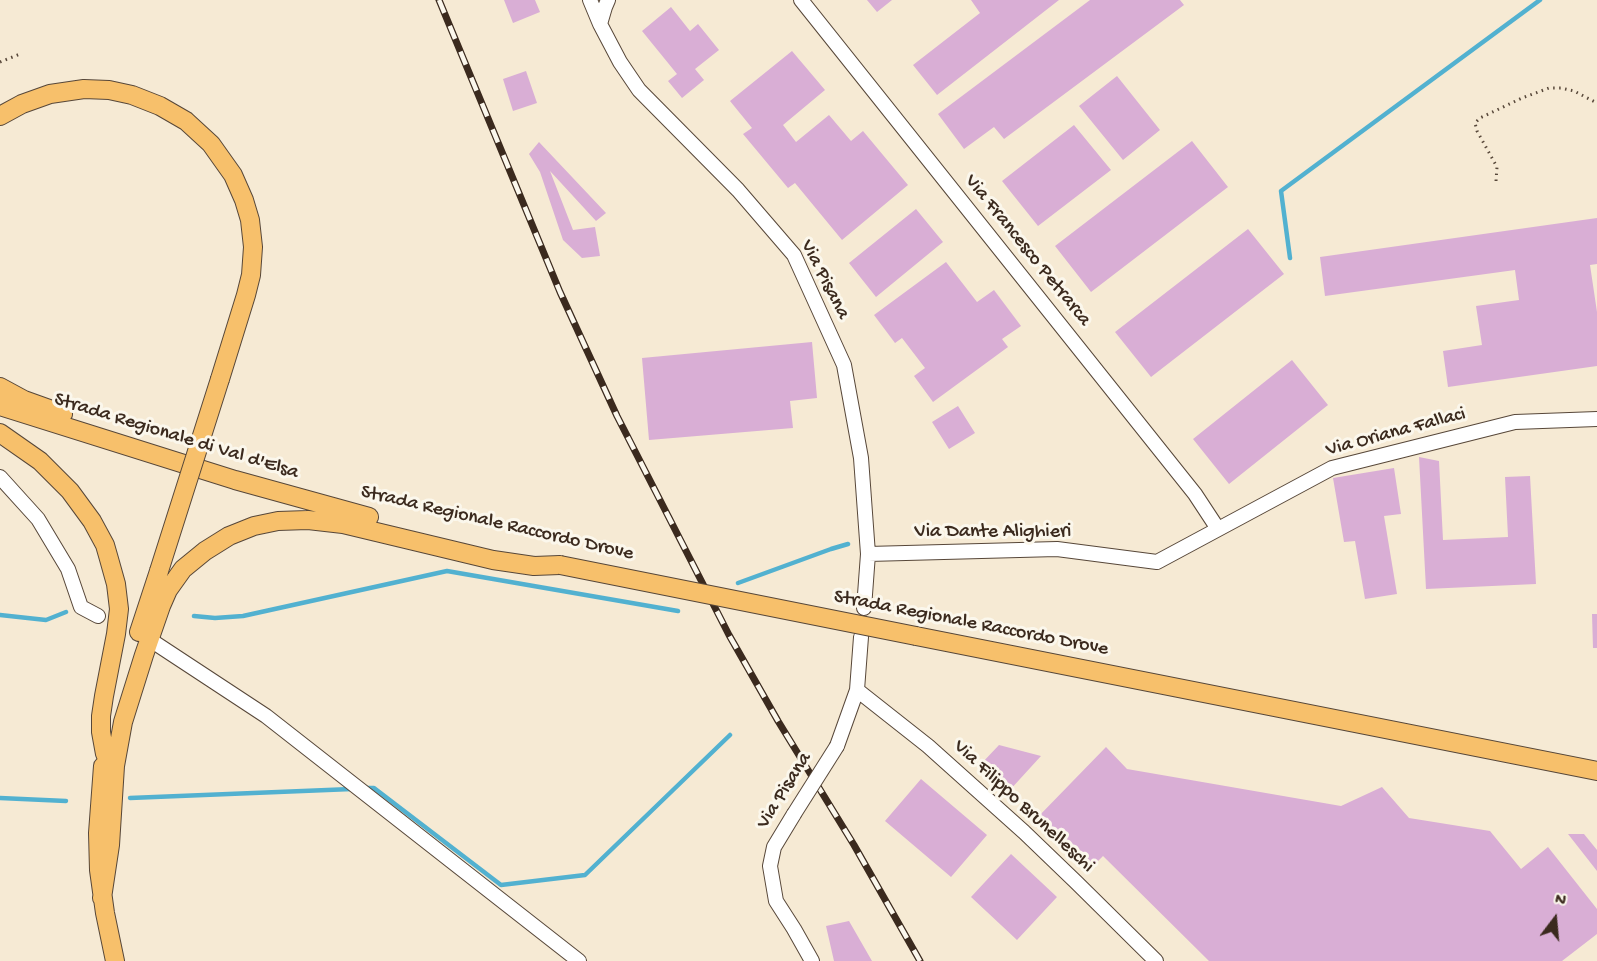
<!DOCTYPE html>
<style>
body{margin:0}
#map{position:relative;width:1597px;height:961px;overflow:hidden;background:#f6ead4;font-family:"Gochi Hand",sans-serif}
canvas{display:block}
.north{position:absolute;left:1525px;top:889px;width:60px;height:60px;-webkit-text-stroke:4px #fbf7ec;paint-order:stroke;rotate:16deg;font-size:16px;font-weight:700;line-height:24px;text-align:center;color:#3b2a1e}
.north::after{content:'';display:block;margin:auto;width:21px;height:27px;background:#3b2a1e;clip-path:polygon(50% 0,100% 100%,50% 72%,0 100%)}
</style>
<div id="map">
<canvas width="1597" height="961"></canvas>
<div class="north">N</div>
</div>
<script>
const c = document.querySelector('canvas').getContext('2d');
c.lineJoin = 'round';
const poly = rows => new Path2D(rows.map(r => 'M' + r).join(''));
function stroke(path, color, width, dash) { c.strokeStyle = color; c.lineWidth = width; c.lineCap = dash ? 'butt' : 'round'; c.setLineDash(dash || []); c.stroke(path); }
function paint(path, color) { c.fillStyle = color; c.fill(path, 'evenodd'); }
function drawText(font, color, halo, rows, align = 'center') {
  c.font = font + ' "Gochi Hand",sans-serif'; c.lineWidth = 6; c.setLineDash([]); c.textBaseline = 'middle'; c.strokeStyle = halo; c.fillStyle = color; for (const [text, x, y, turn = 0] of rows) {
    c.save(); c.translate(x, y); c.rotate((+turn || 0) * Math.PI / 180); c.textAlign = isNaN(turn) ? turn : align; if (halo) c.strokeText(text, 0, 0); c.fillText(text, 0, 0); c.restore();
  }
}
const stream = poly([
 [1290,258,1281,191,1540,0],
 [738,583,831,549,848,544],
 [0,615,46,620,66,612],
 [194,616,215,618,243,616,447,571,678,611],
 [364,788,374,788,501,885,585,875,730,735],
 [0,798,66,801],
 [130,798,352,789]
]);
const building = poly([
 [504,0,535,0,540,12,513,23],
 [867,0,892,0,877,12],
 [971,0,1059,0,937,95,913,65,980,13],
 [1090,0,1180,0,1184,5,1004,139,994,127,964,149,938,114],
 [671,7,690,31,698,24,719,50,695,69,704,80,682,98,668,81,677,74,642,31],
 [792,51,825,90,783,125,796,142,829,115,851,141,863,131,908,185,842,240,795,183,788,188,743,134,752,128,730,101],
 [526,71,537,103,513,111,503,79],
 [1117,76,1160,130,1123,160,1079,106],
 [1074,125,1111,170,1038,226,1002,181],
 [1192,141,1228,187,1091,292,1055,246],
 [539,142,606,213,596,221,550,171,573,230,595,227,600,256,582,258,563,240,540,172,529,154],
 [916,209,943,242,876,297,849,263],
 [1597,218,1597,264,1590,265,1597,312,1597,366,1448,387,1443,351,1482,345,1476,306,1519,300,1515,270,1325,296,1320,257],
 [1248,229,1284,274,1151,377,1115,332],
 [946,262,977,302,994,290,1021,326,1002,339,1008,347,933,402,914,376,925,368,902,338,895,343,874,315],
 [812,342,817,398,790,401,793,428,649,440,642,358],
 [1292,360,1328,405,1229,484,1193,439],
 [958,406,975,433,949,449,932,422],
 [1419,457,1439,461,1443,540,1508,537,1505,477,1530,476,1536,584,1426,589],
 [1394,468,1401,514,1384,516,1397,594,1365,599,1355,541,1344,542,1333,478],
 [1592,614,1597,614,1597,648,1593,648],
 [999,745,1041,756,1009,791,981,764],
 [1106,747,1127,769,1341,806,1382,787,1409,818,1490,831,1521,869,1548,847,1597,909,1597,934,1562,961,1209,961,1103,856,1088,871,1036,819],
 [921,779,987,835,951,877,885,821],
 [1568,834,1584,834,1597,850,1597,871],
 [1011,854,1057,897,1017,940,971,897],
 [849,921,872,961,834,961,826,926]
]);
const path = poly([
 [0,62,20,54],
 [1496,181,1497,167,1477,131,1475,123,1480,118,1522,98,1549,88,1561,88,1574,91,1597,103]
]);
const minor = poly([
 [590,0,600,24,620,62,639,90,738,190,794,255,844,365,861,458,868,554,864,608],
 [801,0,1195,494,1218,529],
 [600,24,605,7,608,0],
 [0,477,38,519,68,569,81,607,98,616],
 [868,554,1057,549,1157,562,1332,468,1515,422,1597,419],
 [155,643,266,716,579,961],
 [857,690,928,746,1024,832,1076,882,1156,961],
 [837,746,857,690,861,637],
 [794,814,774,847,770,866,776,901,794,929,812,961]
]);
const major = poly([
 [0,116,22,104,50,94,84,89,109,90,132,95,160,106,186,121,211,144,233,175,244,200,250,220,253,247,251,275,246,295,220,379],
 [0,387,24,400,63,414],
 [0,406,235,480,369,517],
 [0,433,40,461,70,491,92,521,105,545,109,559,116,584,119,609,116,634,104,696,101,716,101,732,105,754],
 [139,632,159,571],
 [916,636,1597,771],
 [103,766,98,833,99,870,105,913,115,961],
 [102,898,110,845,115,766,123,722,144,655,161,606,168,590,183,569,205,551,229,536,254,526,278,521,308,520,343,524,493,560,534,566,560,565]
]);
const rail = poly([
 [439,0,560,292,617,416,729,635,778,721,854,845,920,961]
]);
const minorBridge = poly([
 [794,814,837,746]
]);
const majorBridge = poly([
 [560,565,916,636],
 [159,571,220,379]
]);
const streetNames = [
 ["Via Francesco Petrarca",1027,251,51],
 ["Via Pisana",824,280,63],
 ["Via Oriana Fallaci",1396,433,-15],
 ["Strada Regionale di Val d'Elsa",176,437,17],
 ["Strada Regionale Raccordo Drove",497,524,13],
 ["Via Dante Alighieri",993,533],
 ["Strada Regionale Raccordo Drove",971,624,11],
 ["Via Pisana",785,791,-58],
 ["Via Filippo Brunelleschi",1023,807,43]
];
stroke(stream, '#52b1d0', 4.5);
paint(building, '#d9aed5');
stroke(minor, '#574739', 16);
stroke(major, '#574739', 20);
stroke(path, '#574739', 3, [1.5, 4.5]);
stroke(minor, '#fff', 14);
stroke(major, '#f7c06b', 18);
stroke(rail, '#3b2a1e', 7);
stroke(rail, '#fbf7ec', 4.5, [14]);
stroke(minorBridge, '#574739', 16, []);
stroke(majorBridge, '#574739', 20, []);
stroke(minorBridge, '#fff', 14);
stroke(majorBridge, '#f7c06b', 18);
drawText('20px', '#3b2a1e', '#fbf7ec', streetNames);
</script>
